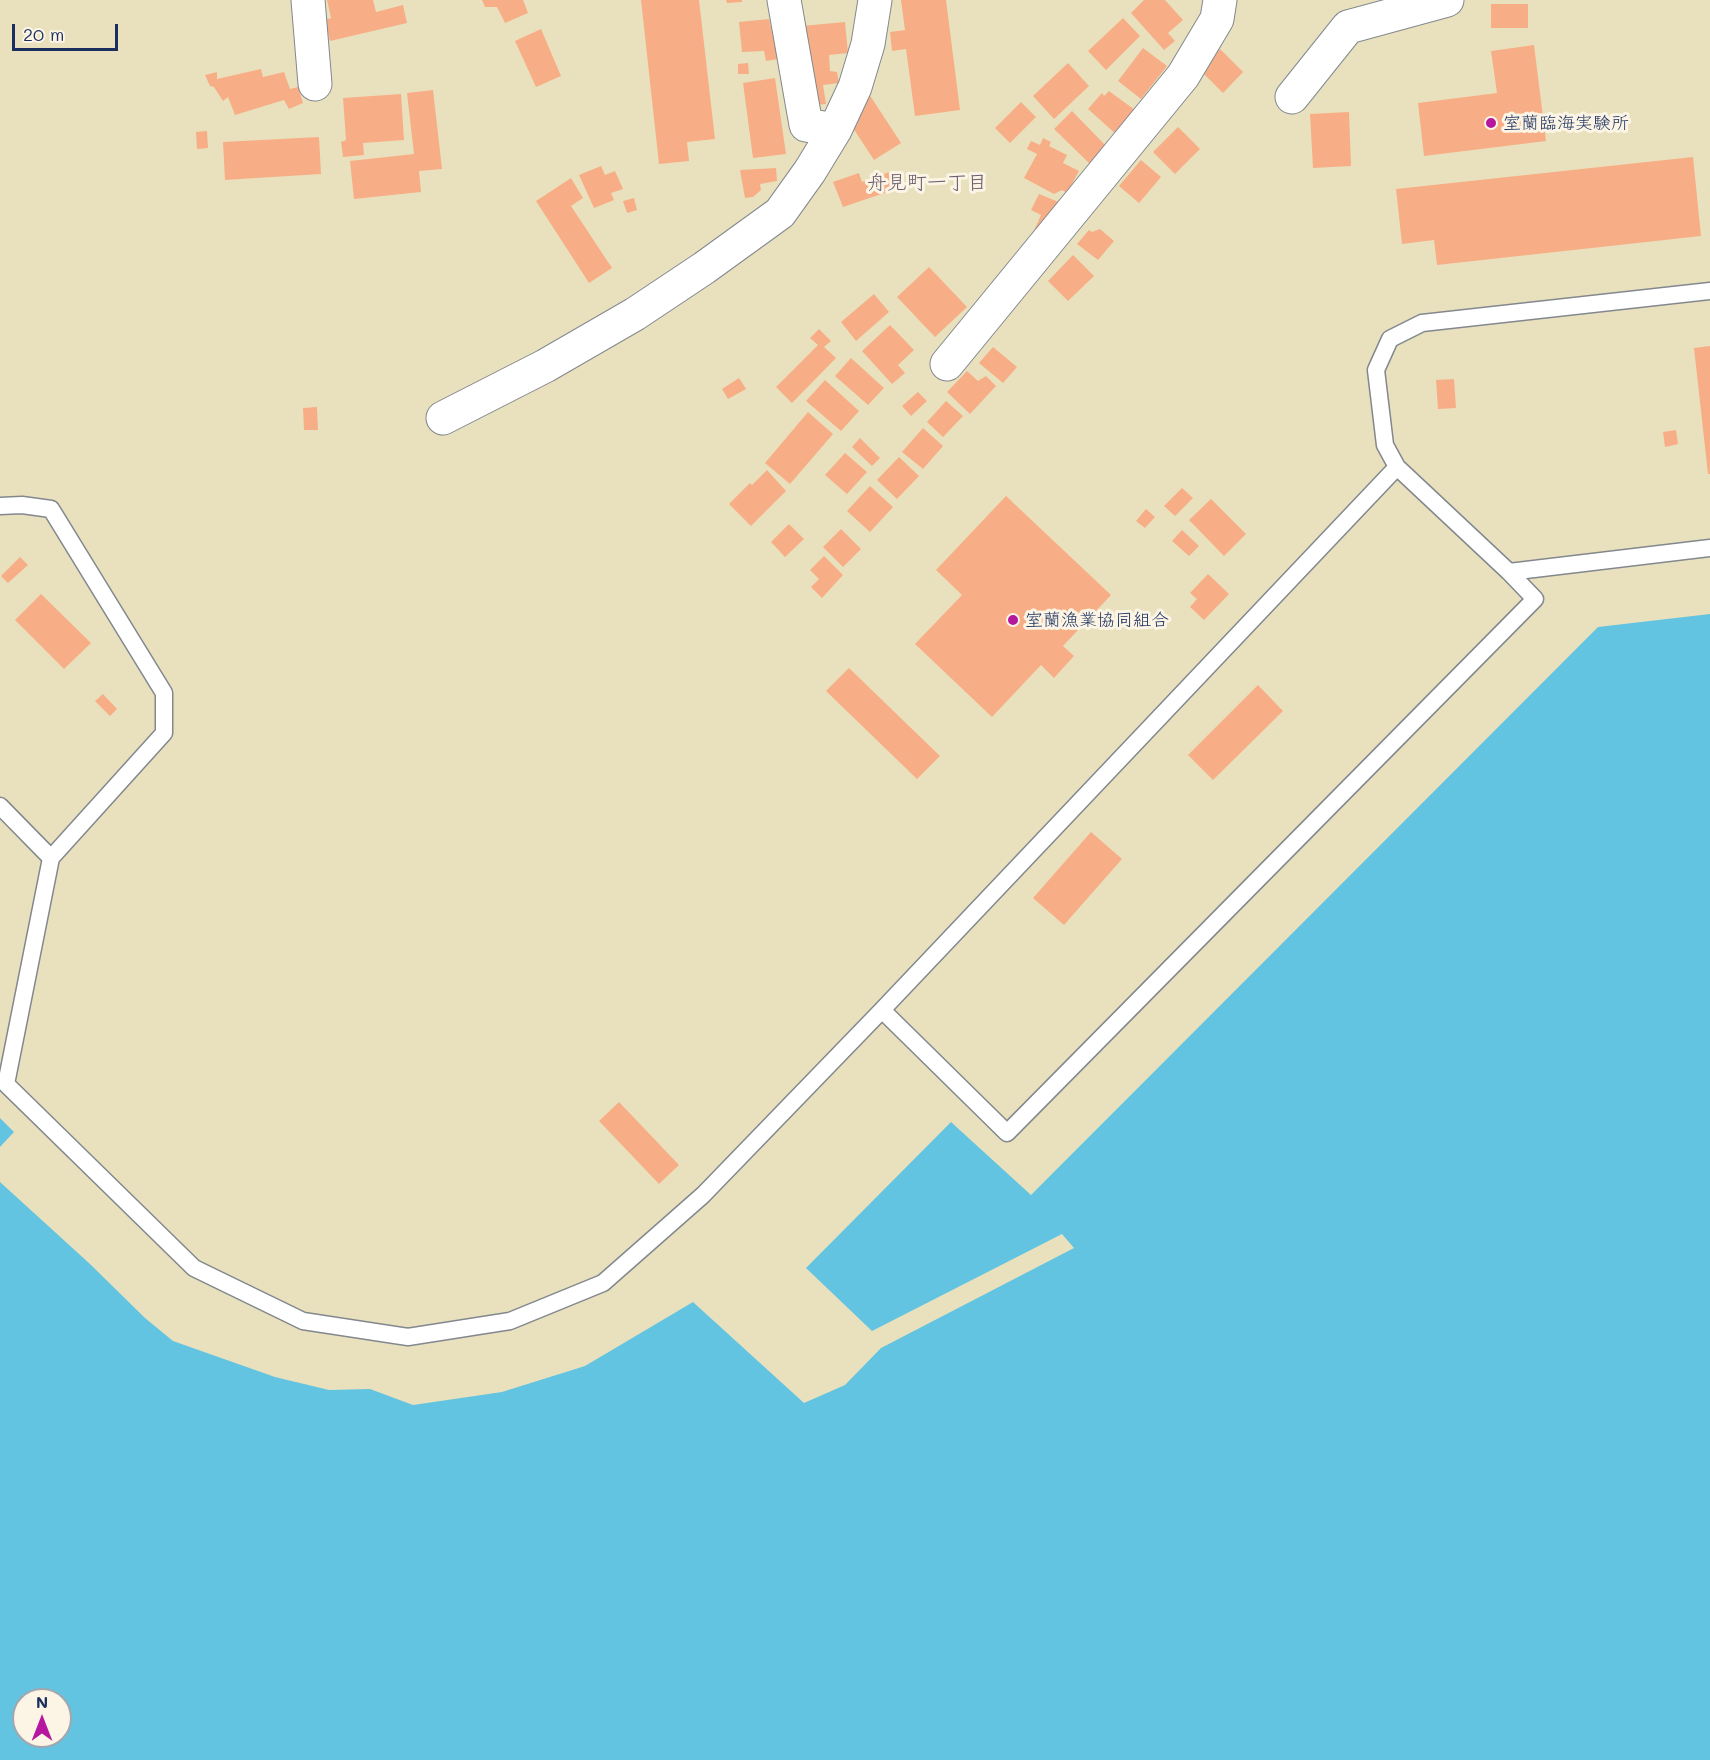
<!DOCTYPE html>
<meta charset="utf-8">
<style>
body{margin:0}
#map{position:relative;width:1710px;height:1760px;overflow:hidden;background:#e9e1bd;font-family:Mali,sans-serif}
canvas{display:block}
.north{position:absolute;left:12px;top:1688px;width:60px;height:60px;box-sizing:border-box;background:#fcf5e5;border:2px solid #a2a6af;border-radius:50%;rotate:0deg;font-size:16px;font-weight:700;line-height:24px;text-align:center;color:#1b2f5e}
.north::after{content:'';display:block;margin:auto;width:21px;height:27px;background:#b5179e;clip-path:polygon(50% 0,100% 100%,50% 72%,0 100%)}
.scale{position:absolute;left:12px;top:24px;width:106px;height:27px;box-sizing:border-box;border:3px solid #1b2f5e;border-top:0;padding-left:8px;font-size:18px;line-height:21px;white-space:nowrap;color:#1b2f5e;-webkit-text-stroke:4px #fcf5e5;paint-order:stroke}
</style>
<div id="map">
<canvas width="1710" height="1760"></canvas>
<div class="north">N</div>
<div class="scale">20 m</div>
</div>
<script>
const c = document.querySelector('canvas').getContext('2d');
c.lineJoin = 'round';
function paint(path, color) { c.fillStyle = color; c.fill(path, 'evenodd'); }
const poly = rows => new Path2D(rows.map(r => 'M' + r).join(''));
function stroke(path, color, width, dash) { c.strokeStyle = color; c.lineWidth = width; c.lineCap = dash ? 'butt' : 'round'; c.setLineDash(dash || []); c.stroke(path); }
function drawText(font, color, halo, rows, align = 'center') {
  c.font = font + ' Mali,"Klee One",sans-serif'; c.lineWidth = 6; c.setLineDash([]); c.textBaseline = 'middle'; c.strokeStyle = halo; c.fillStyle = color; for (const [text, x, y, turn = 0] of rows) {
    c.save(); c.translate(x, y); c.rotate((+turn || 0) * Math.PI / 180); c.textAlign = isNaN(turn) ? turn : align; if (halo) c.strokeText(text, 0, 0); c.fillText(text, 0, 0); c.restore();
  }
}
const water = poly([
 [1710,614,1710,1760,0,1760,0,1182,90,1264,145,1318,173,1341,275,1377,329,1390,370,1389,413,1405,502,1392,585,1366,693,1302,804,1403,845,1385,881,1348,1074,1248,1062,1234,872,1331,806,1268,951,1122,1031,1195,1598,627],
 [24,1700,60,1700,60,1736,24,1736],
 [0,1118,14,1132,0,1147]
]);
const building = poly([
 [327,0,373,0,376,12,403,5,407,23,330,41,325,20,331,18],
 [482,0,523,0,528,13,505,23,497,7,485,7],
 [641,0,699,0,715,139,687,142,689,161,659,164],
 [726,0,742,0,742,2,727,3],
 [901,0,946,0,960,110,915,116,906,49,892,51,890,32,905,30],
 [1144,0,1165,0,1183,20,1168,33,1175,41,1164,50,1131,13],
 [1491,4,1528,4,1528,28,1491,28],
 [1123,18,1140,36,1106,70,1088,51],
 [769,19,778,59,766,61,764,51,742,52,739,22],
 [845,22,848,53,829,55,830,71,837,72,839,83,823,85,826,104,816,105,802,26],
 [541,29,561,76,536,87,515,41],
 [1534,45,1546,141,1424,156,1418,103,1497,93,1491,51],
 [1143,48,1167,66,1141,99,1118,81],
 [1220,49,1243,72,1223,93,1200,70],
 [748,63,749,74,738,74,738,64],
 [1068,63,1089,86,1054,119,1033,96],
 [261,69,263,77,284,72,290,89,298,87,303,103,289,109,284,100,235,115,228,97,223,101,214,87,210,86,205,75,217,72,217,79],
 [775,78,786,154,753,158,743,83],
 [433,90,442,169,419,171,421,192,354,199,350,161,414,154,407,93],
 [1109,91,1139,113,1118,136,1088,109,1102,93,1104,96],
 [401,94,404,140,363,143,364,155,343,157,341,142,346,140,343,98],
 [869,94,901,143,874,160,853,128],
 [1021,102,1036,117,1010,143,995,128],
 [1072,111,1108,148,1091,165,1054,129],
 [1349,112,1351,166,1313,168,1310,114],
 [1178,127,1200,149,1175,174,1153,152],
 [207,131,208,148,197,149,196,132],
 [319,137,321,174,225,180,223,142],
 [1043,138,1051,142,1049,146,1067,155,1063,163,1079,171,1067,193,1062,190,1054,194,1024,178,1037,154,1027,149,1031,141,1040,145],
 [1693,157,1701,236,1437,265,1434,240,1402,244,1396,189],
 [1141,160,1161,177,1139,203,1119,186],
 [601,166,605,175,615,171,623,189,611,193,614,200,594,208,579,175],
 [776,168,777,181,760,184,761,190,753,197,745,198,740,170],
 [892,171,899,188,843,207,833,182,859,173,862,182],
 [571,178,583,198,571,206,612,268,589,283,536,201],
 [1039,194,1061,203,1032,235,1041,215,1031,210],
 [634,198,637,210,627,213,623,201],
 [1100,229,1114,241,1098,260,1077,244,1089,230,1092,232],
 [1073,255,1094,276,1068,301,1048,281],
 [929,267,967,307,935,337,897,297],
 [874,294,889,312,856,341,841,322],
 [890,325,914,350,898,365,905,373,892,384,862,351],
 [819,329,831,341,824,347,836,358,792,403,776,387,818,345,810,338],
 [1710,346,1710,474,1708,474,1694,348],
 [993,347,1017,367,1003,383,979,363],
 [851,358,884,388,868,405,835,376],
 [967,371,978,381,986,376,996,386,970,414,947,392],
 [739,378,746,389,728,399,722,389],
 [1454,379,1456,408,1438,409,1436,380],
 [825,380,859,411,841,431,806,401],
 [918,392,927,401,911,416,902,406],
 [946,401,963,416,943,437,927,422],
 [317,407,318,430,304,430,303,408],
 [808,412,833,434,790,484,765,463],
 [923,428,943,446,923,469,902,452],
 [1676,430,1678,444,1665,447,1663,432],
 [860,438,880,458,872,466,852,447],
 [845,453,867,472,847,494,825,475],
 [899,457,919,476,897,499,877,480],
 [767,470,786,491,751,526,729,504,750,483,752,485],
 [870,486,893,507,870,532,847,511],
 [1182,488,1193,498,1175,516,1164,506],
 [1006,496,1111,595,1063,646,1074,656,1054,678,1041,665,992,717,915,644,962,595,936,570],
 [1211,499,1246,534,1224,556,1189,520],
 [1146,509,1155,517,1145,528,1136,521],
 [789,524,804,539,785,557,771,542],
 [841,529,861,549,843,567,823,547],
 [1182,530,1199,546,1189,556,1172,541],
 [824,556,843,575,822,598,811,587,819,579,810,570],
 [20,557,28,565,8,583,1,576],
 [1208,574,1229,594,1204,620,1190,607,1197,599,1190,593],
 [41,594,91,643,64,669,15,620],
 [849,668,940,756,917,779,826,691],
 [1258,685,1283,711,1213,780,1188,755],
 [103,694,117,709,110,716,95,701],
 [1091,832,1122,859,1064,925,1033,898],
 [619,1102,679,1165,659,1184,599,1121]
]);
const lane = poly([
 [0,506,22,505,51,509,164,693,164,733,51,858],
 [1509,572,1397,467,1385,445,1376,370,1390,339,1422,323,1710,291],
 [0,806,51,858,6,1084,194,1268,303,1321,408,1337,510,1321,603,1283,703,1195,882,1010,1397,467],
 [882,1010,1007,1133,1535,599,1509,572,1710,548]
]);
const street = poly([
 [308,0,315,84],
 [784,0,806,125,835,130],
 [1292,97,1348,27,1447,0],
 [947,364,1183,76,1217,19,1220,0],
 [443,418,545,366,635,314,704,268,780,213,810,171,835,130,855,87,868,44,875,0]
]);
const markers = [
 [1491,123,6,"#b5179e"],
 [1013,620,6,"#b5179e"]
];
const poiNames = [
 ["室蘭臨海実験所",1503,123],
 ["室蘭漁業協同組合",1025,620]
];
const neighbourhoodNames = [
 ["舟見町一丁目",927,183]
];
paint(water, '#62c4e0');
paint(building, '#f7ae86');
stroke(lane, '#82888e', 19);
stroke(street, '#82888e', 35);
stroke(lane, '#fff', 16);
stroke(street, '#fff', 33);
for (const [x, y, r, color] of markers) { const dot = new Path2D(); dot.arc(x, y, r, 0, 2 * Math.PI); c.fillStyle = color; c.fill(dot); stroke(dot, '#fcf5e5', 2); }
drawText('18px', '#1b2f5e', '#fcf5e5', poiNames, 'left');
drawText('20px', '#685b6c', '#fcf5e5', neighbourhoodNames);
</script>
